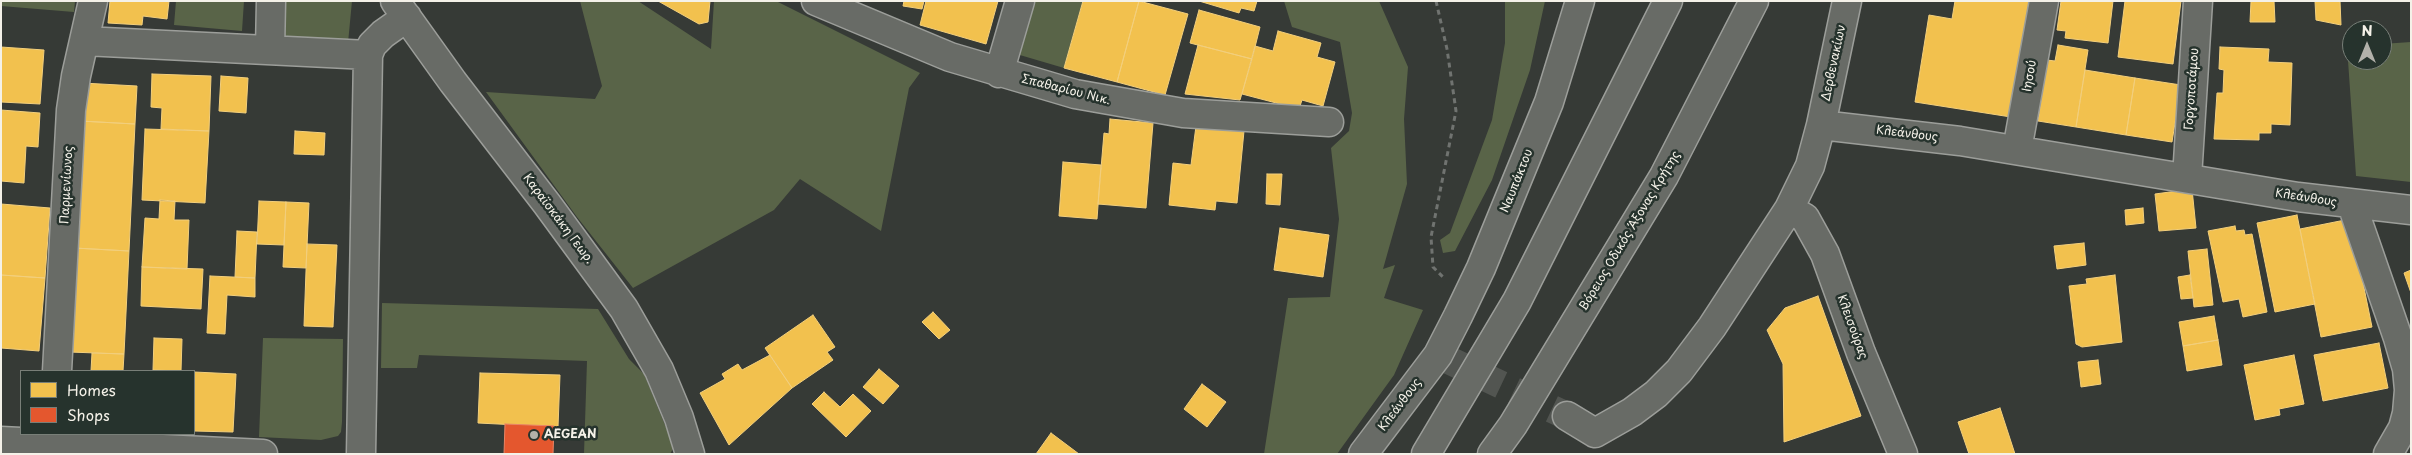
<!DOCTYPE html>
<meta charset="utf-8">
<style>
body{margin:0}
#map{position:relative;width:2412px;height:455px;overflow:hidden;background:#363a36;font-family:"Playpen Sans",sans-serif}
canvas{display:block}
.frame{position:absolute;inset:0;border:2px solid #f4f1e8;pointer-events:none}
.legend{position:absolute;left:20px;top:370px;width:175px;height:65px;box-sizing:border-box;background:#26332d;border:1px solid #787f78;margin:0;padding:6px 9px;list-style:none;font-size:15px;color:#f4f1e8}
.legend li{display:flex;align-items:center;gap:10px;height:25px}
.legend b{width:25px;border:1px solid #787f78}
.north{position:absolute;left:2342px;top:20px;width:50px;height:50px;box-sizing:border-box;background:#26332d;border:1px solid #787f78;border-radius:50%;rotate:0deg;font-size:14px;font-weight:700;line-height:20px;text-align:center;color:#f4f1e8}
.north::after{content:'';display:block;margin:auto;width:18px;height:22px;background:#b2b1aa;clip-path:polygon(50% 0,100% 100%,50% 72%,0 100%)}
</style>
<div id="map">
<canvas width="2412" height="455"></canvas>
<div class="frame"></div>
<ul class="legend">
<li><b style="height:14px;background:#f2c14e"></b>Homes</li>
<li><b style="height:14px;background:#e4572e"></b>Shops</li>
</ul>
<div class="north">N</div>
</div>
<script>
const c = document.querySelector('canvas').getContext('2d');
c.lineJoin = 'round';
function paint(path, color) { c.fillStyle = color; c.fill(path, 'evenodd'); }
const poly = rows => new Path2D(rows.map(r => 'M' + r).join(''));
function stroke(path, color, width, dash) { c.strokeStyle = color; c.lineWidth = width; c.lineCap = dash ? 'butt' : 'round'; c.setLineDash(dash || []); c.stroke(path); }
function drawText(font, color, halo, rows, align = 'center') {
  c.font = font + ' "Playpen Sans",sans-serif'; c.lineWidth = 5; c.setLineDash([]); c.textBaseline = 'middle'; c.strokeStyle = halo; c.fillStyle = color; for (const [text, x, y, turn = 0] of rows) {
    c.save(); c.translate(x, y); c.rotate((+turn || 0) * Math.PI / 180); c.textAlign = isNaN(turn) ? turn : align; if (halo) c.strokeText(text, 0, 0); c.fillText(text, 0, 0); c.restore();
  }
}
const green = poly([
 [1,1,75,1,74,12,1,6],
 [176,1,244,1,242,31,174,25],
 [280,1,352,1,348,43,278,36],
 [580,1,638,1,711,49,714,1,776,1,920,73,909,88,881,231,800,179,774,210,633,288,577,217,486,92,595,99,602,86],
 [1027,1,1083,1,1064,68,1013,53],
 [1284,1,1379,1,1408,67,1404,119,1407,184,1383,269,1395,265,1384,298,1423,310,1394,375,1337,454,1264,454,1288,298,1330,297,1339,219,1331,148,1349,131,1352,113,1340,42,1292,27],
 [1505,1,1545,1,1530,70,1492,180,1455,251,1443,253,1440,240,1450,233,1492,120,1505,43],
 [2411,42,2411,182,2356,176,2347,46,2352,46,2352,60,2382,60,2382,44],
 [382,303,598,309,629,359,644,374,674,447,670,454,584,454,587,361,419,355,417,368,381,368],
 [263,338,343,339,342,422,341,432,338,436,321,440,259,437]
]);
const homes = poly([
 [110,1,169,1,167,19,143,16,142,25,108,23,110,1],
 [658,1,710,1,708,22,699,24,658,1],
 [904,1,924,1,922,9,903,6,904,1],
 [926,1,998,1,986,44,920,25,926,1],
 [1083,1,1139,1,1117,82,1064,68,1083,1],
 [1139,1,1188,14,1165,95,1117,82,1139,1],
 [1199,1,1257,1,1254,11,1241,8,1239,13,1199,1],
 [1955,1,2029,1,2011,117,1915,102,1929,15,1952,19,1955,1],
 [2061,1,2113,1,2108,43,2065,38,2066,31,2057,30,2061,1],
 [2125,1,2181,1,2173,64,2118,57,2125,1],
 [2251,1,2274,1,2275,22,2250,22,2251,1],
 [2315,1,2340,1,2341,25,2316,20,2315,1],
 [1199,10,1260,27,1252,59,1190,43,1199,10],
 [1278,31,1321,43,1317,57,1335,62,1323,106,1302,100,1299,109,1242,94,1255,46,1273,51,1278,31],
 [1198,45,1252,59,1240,100,1185,94,1198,45],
 [2058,45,2088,50,2076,127,2038,121,2047,60,2055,61,2058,45],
 [1,47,44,50,40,104,1,102,1,47],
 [2220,47,2269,49,2268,62,2292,63,2290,125,2271,124,2271,133,2259,133,2259,140,2214,139,2217,93,2223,93,2224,70,2219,69,2220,47],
 [2085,70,2135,78,2126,135,2076,127,2085,70],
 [152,74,211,76,209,131,161,129,162,108,151,107,152,74],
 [221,76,248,78,246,113,219,111,221,76],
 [2135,78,2181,85,2172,142,2126,135,2135,78],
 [82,83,137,86,135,124,80,121,82,83],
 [1,110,40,113,38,147,26,146,24,183,1,181,1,110],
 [1110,119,1153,123,1146,208,1098,204,1104,133,1109,134,1110,119],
 [80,121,135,124,129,251,74,248,80,121],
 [1196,126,1244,131,1237,203,1216,201,1215,210,1169,205,1173,163,1191,165,1196,126],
 [145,129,209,131,205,203,142,200,145,129],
 [295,131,325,133,324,155,294,154,295,131],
 [1063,162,1101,165,1097,219,1059,216,1063,162],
 [1267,174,1282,174,1280,205,1266,204,1267,174],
 [2192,189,2196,228,2159,231,2155,194,2192,189],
 [160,200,175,201,174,220,189,220,187,269,142,267,145,218,159,219,160,200],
 [259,201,286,202,284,245,257,244,259,201],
 [286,202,309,203,306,268,283,267,286,202],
 [1,204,50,208,45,278,1,275,1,204],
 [2143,208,2144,223,2126,225,2125,210,2143,208],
 [2297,215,2315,304,2275,312,2257,223,2297,215],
 [2350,219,2372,327,2321,337,2300,229,2350,219],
 [2235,226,2236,231,2244,230,2245,235,2252,234,2267,312,2243,317,2239,299,2223,302,2208,231,2235,226],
 [1280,228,1329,235,1323,277,1274,270,1280,228],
 [237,231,257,232,255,278,235,277,237,231],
 [2084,243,2086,265,2057,269,2054,246,2084,243],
 [307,244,337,245,333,327,304,326,307,244],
 [74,248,129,251,124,354,69,352,74,248],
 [2207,249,2213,305,2194,307,2188,251,2207,249],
 [142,267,203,269,201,309,141,306,142,267],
 [2411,270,2411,293,2404,273,2411,270],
 [1,275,45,278,39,351,1,348,1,275],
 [2115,275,2122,342,2082,347,2076,344,2069,286,2087,284,2086,279,2115,275],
 [2190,275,2193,298,2181,299,2178,277,2190,275],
 [210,276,255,278,255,297,227,295,225,334,207,333,210,276],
 [1818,296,1861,416,1784,442,1783,364,1767,330,1785,308,1818,296],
 [933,312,950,330,939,339,922,322,933,312],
 [813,315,835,347,827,352,833,360,792,388,765,348,813,315],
 [2214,316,2218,340,2183,346,2179,322,2214,316],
 [154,338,182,339,181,371,153,370,154,338],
 [2218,340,2222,365,2187,371,2183,346,2218,340],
 [2379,343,2388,388,2323,401,2314,355,2379,343],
 [92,353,124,354,123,371,91,371,92,353],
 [770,355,792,388,729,445,700,393,725,379,722,374,738,364,742,370,770,355],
 [2294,355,2304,404,2279,409,2280,415,2255,420,2244,365,2294,355],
 [2098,360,2101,384,2081,387,2078,362,2098,360],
 [879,369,899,386,883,404,863,387,879,369],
 [194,372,236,374,233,432,194,431,194,372],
 [480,373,560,375,558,427,478,423,480,373],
 [1202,384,1226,402,1207,427,1184,409,1202,384],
 [824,392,840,407,853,394,871,411,846,437,812,404,824,392],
 [2000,408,2015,454,1969,454,1958,422,2000,408],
 [1051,433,1079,454,1036,454,1051,433]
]);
const shops = poly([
 [505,424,554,426,553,454,504,454,505,424]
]);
const streetTunnel = poly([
 [1438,355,1567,416]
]);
const path = poly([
 [1436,1,1447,49,1456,111,1431,237,1433,267,1443,277]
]);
const street = poly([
 [395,1,453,82,547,204,624,309,659,370,679,418,690,454],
 [816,1,950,57,1075,94,1183,113,1329,122],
 [84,41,368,55],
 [270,50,271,1],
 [999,73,1020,1],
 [1821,125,1847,1],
 [2017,150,2044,1],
 [2187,178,2198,1],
 [2352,205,2398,338,2407,369,2409,390,2407,413,2403,428,2388,454],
 [1789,209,1805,218,1825,254,1861,353,1903,454],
 [57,371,71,110,76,76,93,1],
 [1567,416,1595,433],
 [1595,433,1632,412,1656,394,1679,371,1712,327,1789,209,1810,166,1821,125,1960,141,2298,197,2411,210],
 [1,441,263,454],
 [361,454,368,55,372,45,383,34,407,17],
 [1363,454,1438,355,1458,316,1481,268,1549,102,1580,1]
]);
const highway = poly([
 [1426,454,1517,301,1668,1],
 [1492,454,1513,425,1664,176,1754,1]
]);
const markers = [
 [534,435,5,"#b2b1aa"]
];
const streetNames = [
 ["Δερβενακίων",1834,63,-78],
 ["Ιησού",2030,76,-80],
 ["Γοργοποτάμου",2192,89,-86],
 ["Σπαθαρίου Νικ.",1066,90,14],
 ["Κλεάνθους",1907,134,7],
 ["Ναυπάκτου",1517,181,-68],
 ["Παρμενίωνος",67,185,-87],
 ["Κλεάνθους",2306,198,9],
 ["Καραϊσκάκη Γεωρ.",558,219,53],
 ["Βόρειος Οδικός Άξονας Κρήτης",1630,231,-59],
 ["Κλεισούρας",1852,327,70],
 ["Κλεάνθους",1400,405,-53]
];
const poiNames = [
 ["AEGEAN",544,435]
];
paint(green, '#596448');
paint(homes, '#f2c14e');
stroke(homes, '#f3cf7c', 1);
paint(shops, '#e4572e');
stroke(shops, '#e98566', 1);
stroke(streetTunnel, '#525551', 28, [28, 14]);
stroke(street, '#9c9e9a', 31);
stroke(highway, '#9c9e9a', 31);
stroke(path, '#707370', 3, [5, 4]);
stroke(street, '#686b66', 28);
stroke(highway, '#686b66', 28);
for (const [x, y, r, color] of markers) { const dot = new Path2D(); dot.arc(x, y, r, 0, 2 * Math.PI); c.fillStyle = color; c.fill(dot); stroke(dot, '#26332d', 2); }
drawText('12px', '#f4f1e8', '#26332d', streetNames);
drawText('bold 12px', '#f4f1e8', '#26332d', poiNames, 'left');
</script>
